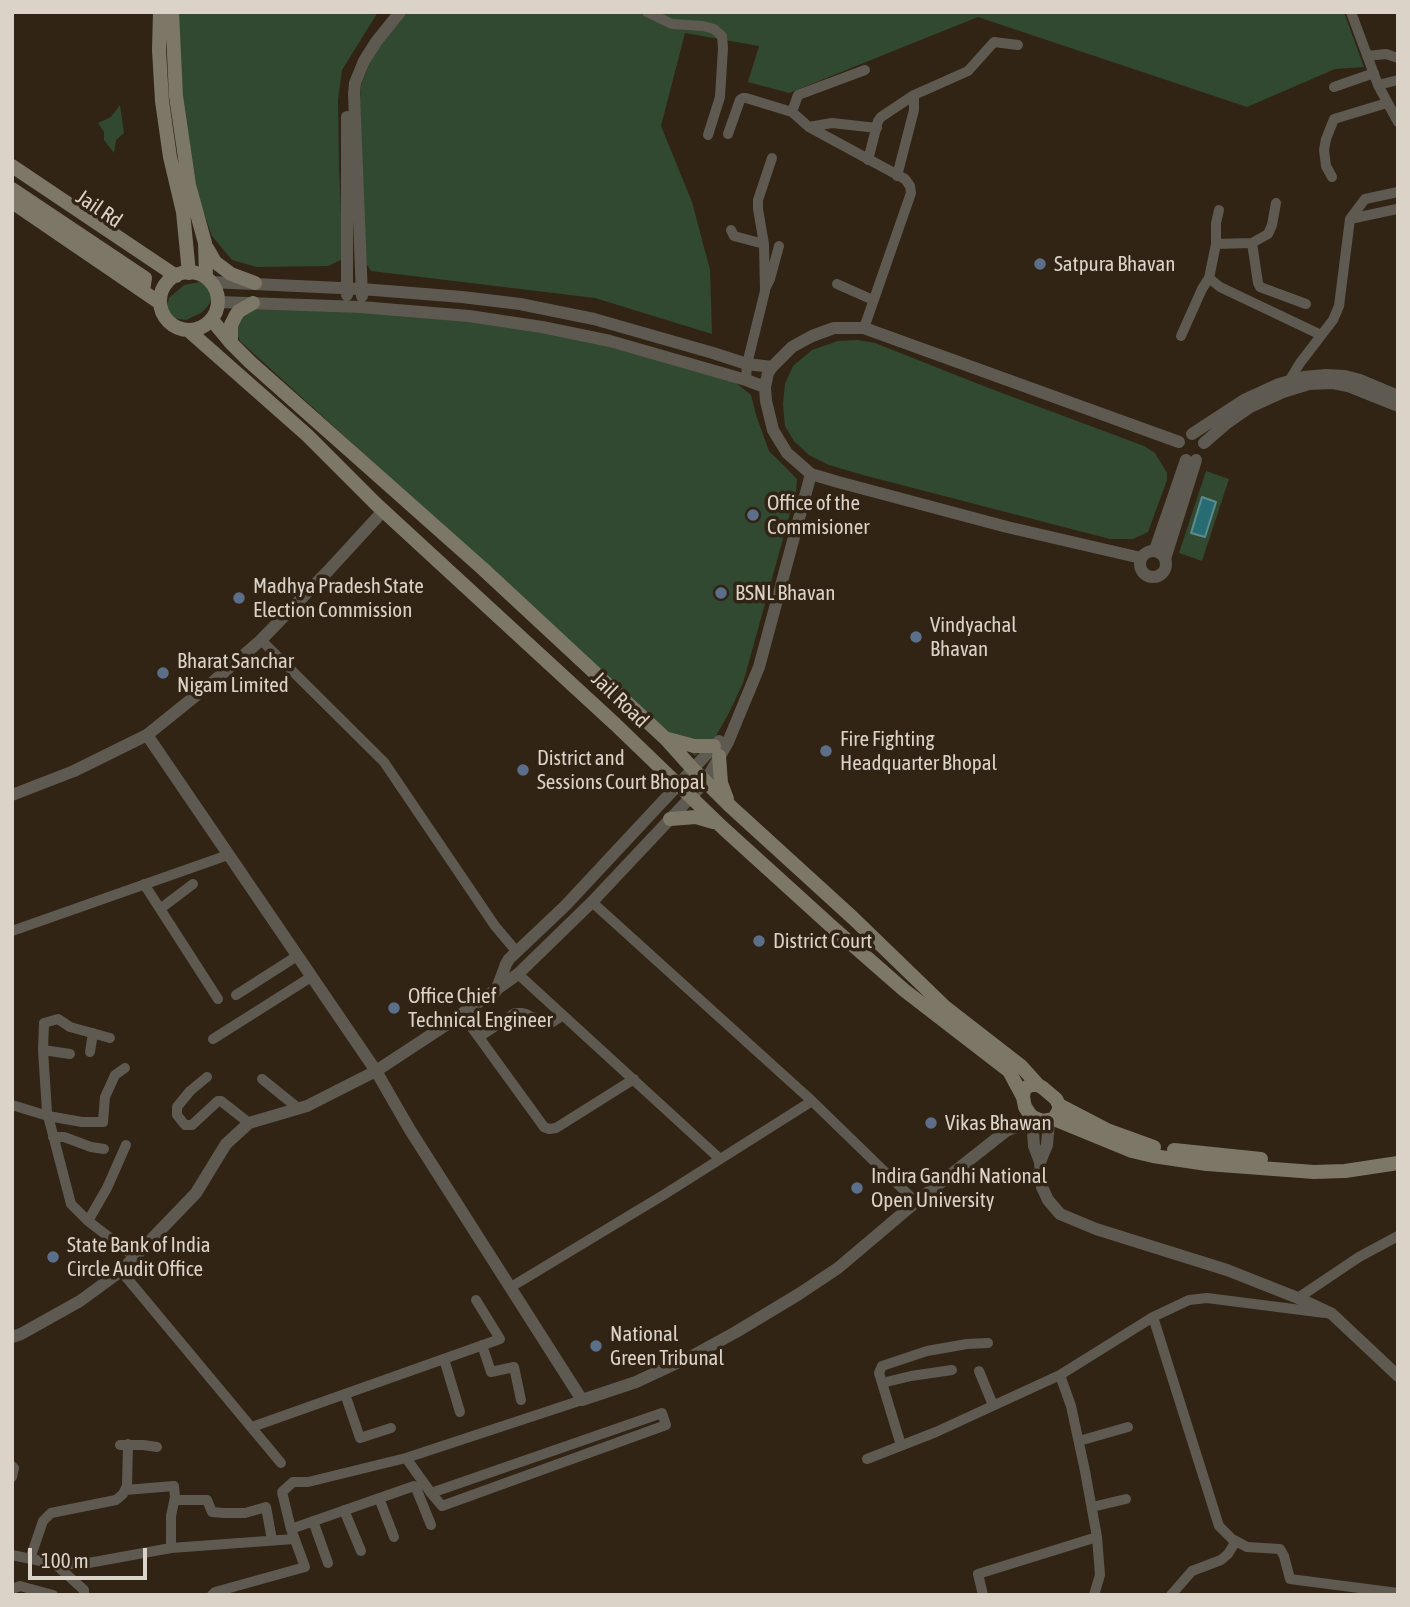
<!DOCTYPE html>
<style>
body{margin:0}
#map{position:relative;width:1410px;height:1607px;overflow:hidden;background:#312414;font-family:"Asap Condensed",sans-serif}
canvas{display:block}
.frame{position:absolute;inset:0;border:14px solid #dbd2c8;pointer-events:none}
.scale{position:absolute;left:28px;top:1548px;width:119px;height:32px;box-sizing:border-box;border:4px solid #dbd2c8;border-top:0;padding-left:9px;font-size:21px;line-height:24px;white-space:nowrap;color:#dbd2c8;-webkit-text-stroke:5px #312414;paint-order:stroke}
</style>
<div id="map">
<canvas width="1410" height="1607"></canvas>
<div class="frame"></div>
<div class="scale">100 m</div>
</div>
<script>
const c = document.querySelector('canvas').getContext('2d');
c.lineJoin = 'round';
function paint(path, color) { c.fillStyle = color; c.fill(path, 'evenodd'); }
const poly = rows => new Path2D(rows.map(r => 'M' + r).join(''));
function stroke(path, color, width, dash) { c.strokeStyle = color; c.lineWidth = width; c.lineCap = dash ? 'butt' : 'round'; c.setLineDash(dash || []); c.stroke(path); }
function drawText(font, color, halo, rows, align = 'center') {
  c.font = font + ' "Asap Condensed",sans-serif'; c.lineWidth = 7; c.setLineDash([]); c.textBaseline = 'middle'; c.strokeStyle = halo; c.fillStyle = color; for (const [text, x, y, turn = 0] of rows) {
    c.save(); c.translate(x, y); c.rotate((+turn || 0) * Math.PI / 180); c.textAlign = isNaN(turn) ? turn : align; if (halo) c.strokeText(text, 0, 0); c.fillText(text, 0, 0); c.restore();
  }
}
const green = poly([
 [178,12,378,12,342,70,338,100,339,165,342,238,341,260,328,266,257,267,232,260,212,236,196,191,182,106],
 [407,12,1344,12,1364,67,1335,69,1247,107,978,17,789,93,748,82,759,46,685,33,661,126,692,202,710,270,712,334,595,298,371,271,361,255,358,123,361,85,373,55],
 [120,105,124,133,116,140,114,153,104,140,104,132,98,123,111,117],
 [199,282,205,284,211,291,211,300,208,306,201,313,186,320,173,318,166,309,169,298,184,285],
 [235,307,384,308,591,338,730,378,751,395,756,415,769,451,797,479,796,492,743,683,729,713,716,736,695,756,240,341,232,322],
 [857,340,875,343,986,387,1144,446,1155,453,1167,473,1167,480,1148,532,1133,539,1110,539,863,475,829,465,809,455,794,441,785,426,783,404,785,384,793,366,812,350,838,341],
 [1206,471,1229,479,1202,561,1179,553]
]);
const water = poly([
 [1202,497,1216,502,1205,537,1191,533,1202,497]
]);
const minor = poly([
 [647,12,672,24,703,26,714,29,722,36,723,48,720,97,708,135],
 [1351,12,1378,85,1398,122],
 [1367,56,1386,54,1398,58],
 [1378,85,1398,80],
 [1334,87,1374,73],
 [792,112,798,95,865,70],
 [809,127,832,123,877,128],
 [728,134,740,100,743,98,746,98,792,112,809,127,905,179,910,186,911,193,864,328],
 [868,160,878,121,881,117,914,95,968,71,994,42,1018,45],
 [897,176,914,110,914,95],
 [1332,177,1326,166,1324,150,1326,139,1334,119,1387,103],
 [1219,210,1216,223,1216,244,1209,278,1220,287,1321,335],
 [1350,219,1397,209],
 [731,230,734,236,764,244,765,291,747,364,746,380],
 [1252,243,1268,234,1272,225,1276,203],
 [764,244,758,209,758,200,772,158],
 [1216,244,1252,243,1258,283,1260,287,1306,304],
 [837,284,873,300],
 [766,287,770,279,779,246],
 [1181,336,1202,289,1209,278],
 [1289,381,1300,363,1333,320,1339,306,1350,219,1365,199,1398,192],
 [261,640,384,762,495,926,517,952],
 [144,884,218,999],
 [592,902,812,1101,916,1202],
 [160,909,193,884],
 [12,931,228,855],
 [518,974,720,1159],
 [236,995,297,956],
 [462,1014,544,1127,549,1129,556,1128,634,1079],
 [479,1037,515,1013,521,1013,526,1014,548,1025,563,1015],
 [110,1038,70,1027,58,1019,44,1023,43,1050,47,1112,71,1204,88,1221,135,1257],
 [213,1039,311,977],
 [43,1050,70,1054],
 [90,1052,93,1033],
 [207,1077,190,1091,177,1107,177,1115,185,1125,192,1125,218,1101,221,1101,249,1123],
 [262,1079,298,1108],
 [12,1105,48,1116,82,1122,103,1122,105,1097,115,1075,125,1068],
 [53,1137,64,1137,91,1147,104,1149],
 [88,1221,107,1188,126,1145],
 [121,1271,281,1463],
 [511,1287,665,1194,812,1101],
 [1298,1298,1359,1257,1398,1236],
 [1153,1317,1219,1526,1232,1539,1247,1547,1280,1549,1284,1556,1290,1579,1398,1593],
 [482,1345,491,1372,514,1367,521,1400],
 [444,1359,460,1412],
 [979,1371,993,1405],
 [1060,1375,1071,1406,1085,1471,1097,1537,1100,1575,1094,1595],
 [882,1383,911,1376,952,1370],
 [345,1394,360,1438,391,1428],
 [252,1427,500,1339,476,1300],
 [1079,1441,1128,1427],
 [120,1445,143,1445,157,1447],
 [901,1445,879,1373,882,1366,927,1351,967,1344,988,1343],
 [406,1458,431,1493,442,1506,666,1425,662,1413,431,1493],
 [867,1459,936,1432,1060,1375,1153,1317,1189,1300,1207,1298,1325,1313],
 [12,1466,14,1468,12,1477],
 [125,1490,174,1486,175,1497,171,1516,171,1548],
 [379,1498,394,1537],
 [175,1500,207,1500,212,1512,224,1513,245,1513,266,1507,272,1540],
 [1092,1507,1126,1499],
 [344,1510,361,1551],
 [313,1521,328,1563],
 [291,1529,414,1486,416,1488,431,1525],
 [12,1555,55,1564,83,1564,171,1548,294,1539],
 [30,1559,43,1521,51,1513,116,1500,123,1494,127,1486,128,1444],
 [55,1564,84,1590,84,1595],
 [12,1589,20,1586,53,1595],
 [212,1595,215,1592,305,1567,291,1529,282,1492,293,1482,308,1482,406,1458,582,1400],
 [983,1595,978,1574,1097,1537],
 [1171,1595,1192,1571,1221,1560,1228,1554,1236,1541]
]);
const tertiary = poly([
 [211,282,362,289,462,297,520,304,594,319,713,353,747,364,772,367],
 [347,295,347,117],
 [362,296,354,94,355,83,364,61,376,42,400,12],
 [219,302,361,307,469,316,542,327,610,341,746,380,765,387],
 [1192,434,1244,400,1279,384,1304,377,1326,375,1345,376,1360,380,1398,396],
 [1204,443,1227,423,1250,407,1283,392,1309,384,1333,383,1348,386,1398,406],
 [1155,550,1186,460],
 '1140 564a13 13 0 1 1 26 0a13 13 0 1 1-26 0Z',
 [1141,558,1007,527,838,482,811,474,787,453,773,430,766,401,765,387,768,373,772,367,792,347,812,336,834,328,864,328,1179,442],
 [1165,559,1196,460],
 [147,735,376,1071,410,1130,582,1400,636,1382,694,1355,736,1332,799,1294,838,1268,916,1202,1006,1131,1037,1119],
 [12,795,74,771,147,735,214,681,261,640,328,571,384,510],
 [496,991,506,964,509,959,565,906,719,741],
 [1032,1116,1034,1146,1040,1162,1042,1187,1048,1200,1060,1214,1096,1229,1227,1270,1298,1298,1332,1314,1398,1376],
 [1040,1162,1047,1145,1049,1121],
 [12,1337,21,1334,80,1301,121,1271,196,1193,226,1144,249,1123,307,1106,376,1071,449,1023,518,974,592,902,705,782,728,742,759,667,811,474]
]);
const secondary = poly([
 [160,12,159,50,162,101,170,157,183,212,189,273],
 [172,12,176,96,189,185,205,243,206,277],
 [12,166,176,276],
 [12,189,145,278,143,291],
 [12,202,160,303],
 [207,248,215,262,231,274,255,283],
 '160 301a29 29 0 1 1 58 0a29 29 0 1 1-58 0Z',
 [212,320,231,343,250,362,482,568,666,739,692,768,729,805,853,918,945,1007,1021,1066,1038,1085],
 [188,330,307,435,376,504,615,724,723,828,831,926,904,990,1009,1071,1023,1097],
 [231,343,231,325,236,315,239,311,253,303],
 [668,739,694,746,714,746],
 [719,756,721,783,727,799],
 [670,819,696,817,713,822],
 [1031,1085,1038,1085,1043,1088,1056,1099,1059,1105,1059,1110,1054,1119,1043,1121,1037,1119,1031,1116,1025,1107,1023,1097,1024,1090,1027,1087,1031,1085],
 [1059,1105,1107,1130,1154,1147],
 [1054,1119,1132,1151,1153,1156,1207,1164,1314,1172,1345,1171,1398,1163],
 [1174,1150,1261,1159]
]);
const markers = [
 [1040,264,7,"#5c6f8a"],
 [753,515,7,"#5c6f8a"],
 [721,593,7,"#5c6f8a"],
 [239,598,7,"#5c6f8a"],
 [916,637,7,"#5c6f8a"],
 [163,673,7,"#5c6f8a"],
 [826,751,7,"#5c6f8a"],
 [523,770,7,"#5c6f8a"],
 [759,941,7,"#5c6f8a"],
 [394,1008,7,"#5c6f8a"],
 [931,1123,7,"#5c6f8a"],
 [857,1188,7,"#5c6f8a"],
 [53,1257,7,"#5c6f8a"],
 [596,1346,7,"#5c6f8a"]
];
const streetNames = [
 ["Jail Rd",99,209,34],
 ["Jail Road",620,700,44]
];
const poiNames = [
 ["Satpura Bhavan",1054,264],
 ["Office of the",767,503],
 ["Commisioner",767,527],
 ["Madhya Pradesh State",253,586],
 ["Election Commission",253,610],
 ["BSNL Bhavan",735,593],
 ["Vindyachal",930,625],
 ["Bhavan",930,649],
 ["Bharat Sanchar",177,661],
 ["Nigam Limited",177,685],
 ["Fire Fighting",840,739],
 ["Headquarter Bhopal",840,763],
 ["District and",537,758],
 ["Sessions Court Bhopal",537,782],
 ["District Court",773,941],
 ["Office Chief",408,996],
 ["Technical Engineer",408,1020],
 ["Vikas Bhawan",945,1123],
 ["Indira Gandhi National",871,1176],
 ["Open University",871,1200],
 ["State Bank of India",67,1245],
 ["Circle Audit Office",67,1269],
 ["National",610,1334],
 ["Green Tribunal",610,1358]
];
paint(green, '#314930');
paint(water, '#286c73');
stroke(water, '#5e8b8c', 2);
stroke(minor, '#5e5a51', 10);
stroke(tertiary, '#5e5a51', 12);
stroke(secondary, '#7d7768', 14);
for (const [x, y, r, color] of markers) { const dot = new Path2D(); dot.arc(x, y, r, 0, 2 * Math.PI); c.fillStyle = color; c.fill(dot); stroke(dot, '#312414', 2.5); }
drawText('21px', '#dbd2c8', '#312414', streetNames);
drawText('21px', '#dbd2c8', '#312414', poiNames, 'left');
</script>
